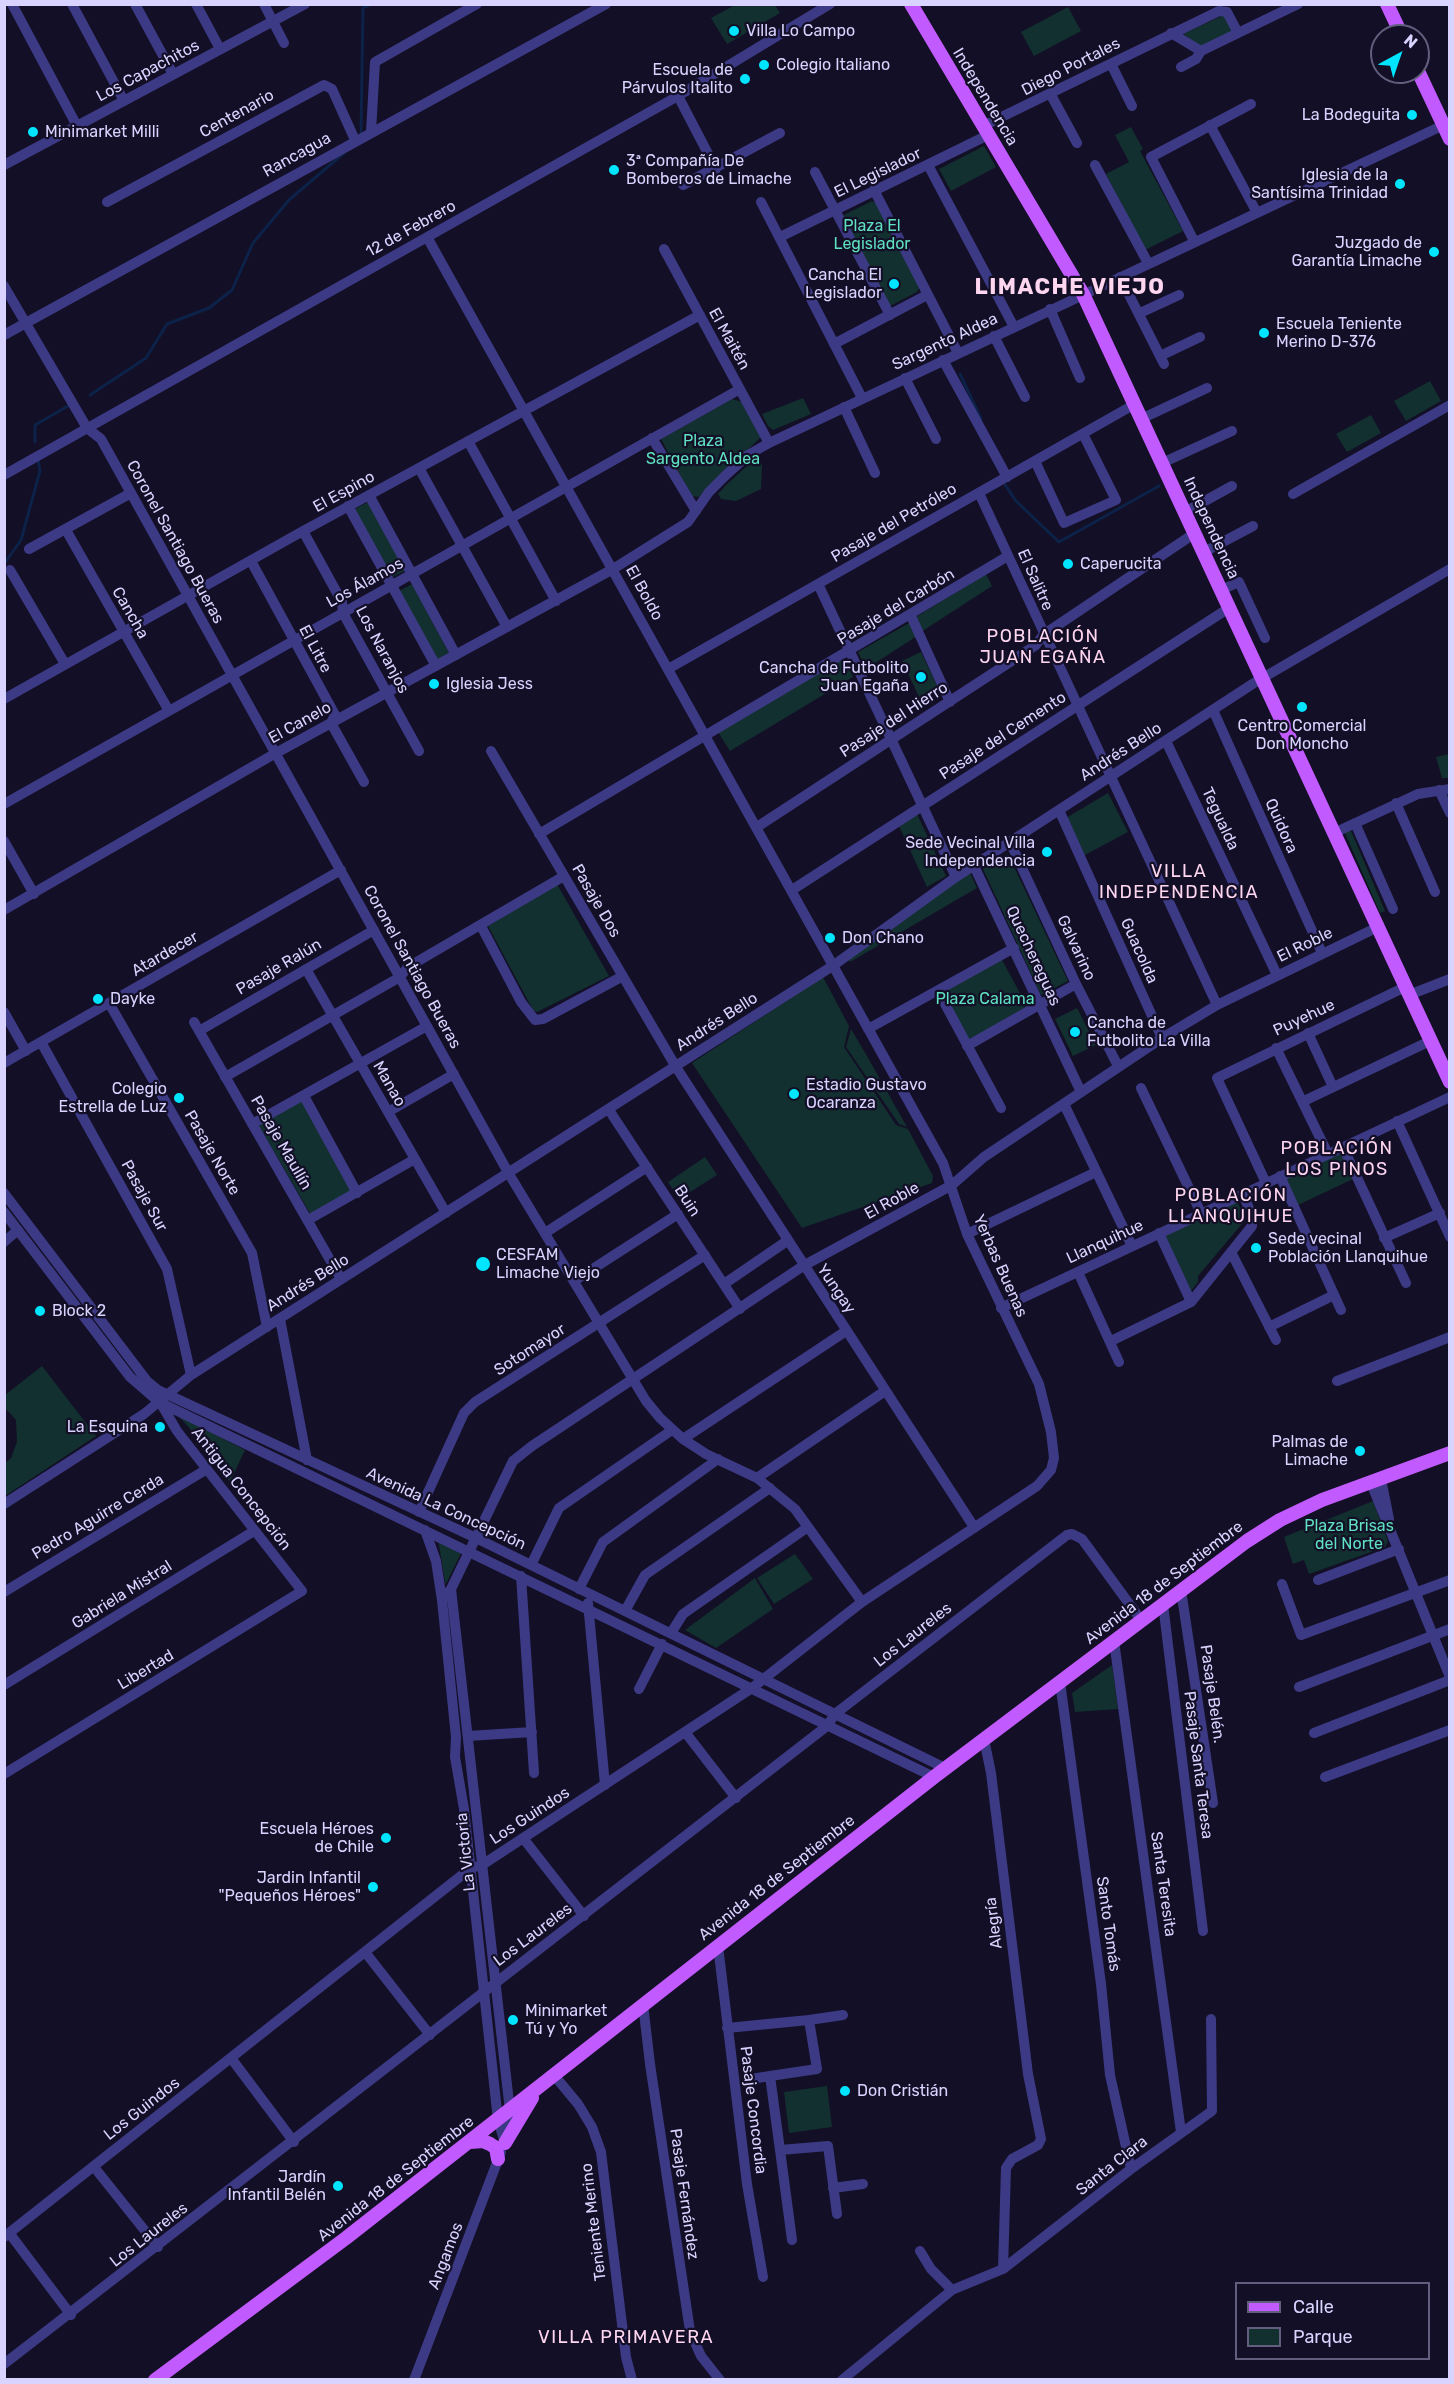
<!DOCTYPE html>
<meta charset="utf-8">
<style>
body{margin:0}
#map{position:relative;width:1454px;height:2384px;overflow:hidden;background:#130f26;font-family:Rubik,sans-serif}
canvas{display:block}
.frame{position:absolute;inset:0;border:6px solid #d9d4ff;pointer-events:none}
.legend{position:absolute;left:1235px;top:2282px;width:195px;height:78px;box-sizing:border-box;background:#130f26;border:2px solid #625e7d;margin:0;padding:8px 10px;list-style:none;font-size:18px;color:#d9d4ff}
.legend li{display:flex;align-items:center;gap:12px;height:30px}
.legend b{width:30px;border:2px solid #625e7d}
.north{position:absolute;left:1370px;top:24px;width:60px;height:60px;box-sizing:border-box;background:#130f26;border:2px solid #625e7d;border-radius:50%;rotate:40deg;font-size:16px;font-weight:700;line-height:24px;text-align:center;color:#d9d4ff}
.north::after{content:'';display:block;margin:auto;width:21px;height:27px;background:#00e5ff;clip-path:polygon(50% 0,100% 100%,50% 72%,0 100%)}
</style>
<div id="map">
<canvas width="1454" height="2384"></canvas>
<div class="frame"></div>
<ul class="legend">
<li><b style="height:8px;background:#c25bff"></b>Calle</li>
<li><b style="height:16px;background:#12302f"></b>Parque</li>
</ul>
<div class="north">N</div>
</div>
<script>
const c = document.querySelector('canvas').getContext('2d');
c.lineJoin = 'round';
function paint(path, color) { c.fillStyle = color; c.fill(path, 'evenodd'); }
const poly = rows => new Path2D(rows.map(r => 'M' + r).join(''));
function stroke(path, color, width, dash) { c.strokeStyle = color; c.lineWidth = width; c.lineCap = dash ? 'butt' : 'round'; c.setLineDash(dash || []); c.stroke(path); }
function drawText(font, color, halo, rows, align = 'center') {
  c.font = font + ' Rubik,sans-serif'; c.lineWidth = 4.5; c.setLineDash([]); c.textBaseline = 'middle'; c.strokeStyle = halo; c.fillStyle = color; for (const [text, x, y, turn = 0] of rows) {
    c.save(); c.translate(x, y); c.rotate((+turn || 0) * Math.PI / 180); c.textAlign = isNaN(turn) ? turn : align; if (halo) c.strokeText(text, 0, 0); c.fillText(text, 0, 0); c.restore();
  }
}
const green = poly([
 [735,5,775,5,780,13,727,44,711,18],
 [1068,7,1081,31,1034,56,1021,32],
 [1226,14,1232,31,1201,46,1183,34],
 [1131,127,1143,149,1140,151,1183,231,1145,250,1106,174,1129,162,1115,135],
 [984,146,996,167,951,191,939,169],
 [872,201,877,204,920,286,917,292,890,306,840,217],
 [1430,381,1441,401,1406,421,1394,401],
 [803,398,811,414,773,430,768,426,762,414],
 [732,399,742,402,761,437,699,497,691,496,661,439],
 [1371,415,1381,433,1347,452,1336,434],
 [759,459,762,464,761,489,736,501,721,499,718,494,726,485,748,465],
 [370,501,407,570,391,578,355,509],
 [986,574,992,586,921,632,916,617],
 [412,584,449,653,434,662,397,592],
 [911,622,917,636,866,669,858,652],
 [921,652,940,692,921,701,902,661],
 [843,658,853,677,730,751,718,732],
 [1449,754,1449,778,1442,778,1436,757],
 [1108,793,1128,832,1083,856,1066,818],
 [917,814,946,876,927,887,899,826],
 [1351,831,1385,911,1380,913,1345,833],
 [1008,854,1068,981,1041,995,983,869],
 [970,873,977,888,850,962,847,956],
 [557,884,609,976,537,1012,533,1010,488,926],
 [1001,958,1027,1006,969,1041,942,992],
 [823,977,849,1026,844,1047,896,1125,908,1129,933,1176,932,1183,802,1228,692,1063],
 [1077,1008,1096,1045,1073,1056,1055,1019],
 [851,1029,867,1056,907,1127,899,1124,846,1047],
 [302,1100,352,1191,311,1215,258,1124],
 [1339,1151,1353,1179,1298,1205,1285,1176],
 [705,1157,717,1175,679,1199,668,1182],
 [1235,1198,1246,1219,1198,1276,1198,1282,1191,1291,1163,1231],
 [42,1366,96,1436,5,1496,5,1463,11,1458,17,1442,16,1420,5,1408,5,1395],
 [177,1415,245,1450,230,1482,187,1425],
 [1373,1501,1388,1541,1385,1547,1309,1574,1304,1560,1293,1564,1284,1537],
 [438,1539,462,1551,446,1584,445,1582],
 [795,1554,813,1579,774,1604,757,1578],
 [755,1578,773,1609,716,1648,685,1630],
 [1112,1665,1118,1709,1075,1712,1072,1693],
 [827,2086,832,2127,789,2133,784,2092]
]);
const stream = poly([
 [361,134,363,8,372,4],
 [960,374,981,419],
 [90,395,146,358,167,324,209,308,232,290,253,243,289,200,344,153],
 [35,442,35,425,68,406],
 [1004,483,1016,501,1059,542,1159,486],
 [4,564,21,540,40,471,38,460]
]);
const minor = poly([
 [12,4,77,126],
 [72,4,124,101],
 [135,4,173,74],
 [196,4,220,49],
 [264,4,284,43],
 [1171,33,1201,51,1238,33],
 [1111,64,1132,106],
 [1181,67,1196,59,1201,51],
 [1051,95,1077,143],
 [678,96,716,169],
 [1210,125,1256,211],
 [983,126,1219,11,1227,12,1238,33,1298,4],
 [371,132,375,62,477,4],
 [4,165,305,4],
 [928,165,1014,327],
 [1095,165,1148,263],
 [815,172,890,315],
 [683,185,780,133],
 [874,190,958,353],
 [107,202,324,85,332,89,355,140],
 [761,202,862,398],
 [780,237,988,135],
 [1194,241,1151,157,1251,104],
 [664,249,769,443],
 [1120,277,1164,364],
 [4,286,87,428,101,439,509,1174,646,1401,660,1418,683,1439,706,1454,757,1478,795,1509,862,1602],
 [1050,309,1080,378],
 [1140,313,1179,295],
 [4,335,606,4],
 [994,336,1025,397],
 [834,344,927,295],
 [1160,356,1200,337],
 [943,360,1007,477],
 [905,378,936,439],
 [844,407,875,473],
 [1141,419,1207,388],
 [652,438,696,511],
 [468,441,556,601],
 [1035,461,1064,523,1116,500,1083,434],
 [1162,463,1232,431],
 [419,468,507,627],
 [4,475,678,96,830,4],
 [979,493,1217,1005],
 [1293,494,1450,405],
 [369,495,456,655],
 [348,506,436,666],
 [1185,512,1232,486],
 [66,530,169,711],
 [303,531,342,602,343,613,419,751],
 [29,549,131,493],
 [1204,552,1253,526],
 [251,561,335,715,331,723,364,782],
 [10,570,65,664],
 [818,584,956,877],
 [1221,590,1239,582,1265,638],
 [911,616,950,702],
 [668,669,1135,404],
 [4,699,303,531,700,315],
 [1213,710,1322,953],
 [1166,741,1277,975],
 [491,751,676,1067,974,1527],
 [1439,790,1450,813],
 [1396,803,1435,892],
 [4,804,740,389],
 [1059,810,1162,1038],
 [1355,823,1393,909],
 [757,827,1036,645,1043,635,1195,533],
 [1334,833,1418,794,1450,789],
 [539,834,1008,556],
 [4,841,34,894],
 [1010,842,1076,984,1118,1066],
 [974,866,1081,1092],
 [792,890,1229,608],
 [4,910,276,753,613,569,688,522,709,492,726,475,748,455,769,443,1450,122],
 [481,926,521,1002,535,1020,543,1019,623,976],
 [306,969,446,1213],
 [938,991,1001,1108],
 [1409,995,1450,979],
 [109,1003,252,1253,267,1327],
 [4,1012,26,1051],
 [194,1022,341,1279],
 [868,1029,1014,948],
 [199,1031,374,930],
 [1308,1033,1333,1087],
 [41,1042,167,1269,191,1375],
 [967,1046,1076,984],
 [1276,1048,1328,1154],
 [4,1063,341,870],
 [225,1077,400,977,408,967,564,876],
 [1141,1088,1201,1213],
 [304,1096,357,1193],
 [1304,1101,1430,1041],
 [1064,1104,1132,1246],
 [609,1110,740,1309],
 [388,1112,454,1074],
 [1397,1121,1450,1237],
 [252,1124,427,1026],
 [1343,1147,1406,1283],
 [1280,1176,1341,1310],
 [1266,1183,1217,1078,1405,987],
 [4,1193,147,1381,158,1390,476,1538,945,1768],
 [4,1212,130,1377,159,1402,934,1777],
 [308,1220,415,1159],
 [545,1233,647,1167],
 [1159,1233,1191,1302],
 [967,1234,1096,1172],
 [1384,1238,1440,1213],
 [4,1242,18,1230],
 [1231,1252,1276,1340],
 [1078,1272,1119,1362],
 [574,1281,678,1214],
 [724,1284,787,1241],
 [1001,1308,1450,1097],
 [280,1319,307,1460],
 [1269,1327,1334,1295],
 [1111,1341,1191,1302,1252,1226,1252,1216,1243,1194],
 [1337,1381,1450,1337],
 [683,1439,846,1331],
 [757,1478,885,1391],
 [1381,1479,1389,1519],
 [1371,1483,1450,1677],
 [4,1504,144,1414,191,1375,834,965,956,877,1254,683,1450,569],
 [419,1512,464,1413,475,1402,705,1255],
 [425,1530,436,1561,442,1600,456,1737,455,1757,464,1809,498,2120,505,2143],
 [531,1565,559,1508,672,1430],
 [521,1576,534,1773],
 [1318,1580,1399,1549],
 [1282,1584,1301,1635,1450,1580],
 [451,1589,510,2111,506,2138],
 [579,1589,603,1542,718,1459],
 [1181,1590,1213,1803],
 [4,1592,207,1469],
 [442,1600,451,1589,513,1461,532,1446,803,1266,952,1185,984,1157,1162,1038,1217,1005,1378,927],
 [588,1603,605,1785],
 [1163,1604,1203,1931],
 [625,1611,645,1575,770,1488],
 [671,1633,683,1614,808,1527],
 [1114,1641,1181,2132],
 [1060,1682,1101,1984,1110,2075,1131,2169],
 [4,1685,254,1531],
 [1299,1687,1450,1629],
 [639,1689,662,1644],
 [685,1732,736,1798],
 [1314,1733,1450,1680],
 [468,1736,532,1732],
 [984,1739,991,1773,1028,2074,1041,2139,1038,2145,1012,2159,1006,2168,1003,2269],
 [4,1774,302,1591,177,1431,160,1402],
 [1325,1777,1450,1730],
 [523,1838,584,1916],
 [718,1946,747,2184,763,2277],
 [365,1952,430,2035],
 [643,2004,650,2064,690,2331,701,2356,720,2380],
 [809,2020,843,2015],
 [727,2028,809,2020,817,2069,770,2076,780,2150,828,2146,837,2214],
 [231,2058,294,2142],
 [553,2074,578,2104,592,2127,601,2152,626,2357,632,2380],
 [751,2079,770,2076],
 [780,2150,792,2240],
 [94,2167,158,2247],
 [833,2188,863,2184],
 [10,2234,71,2315],
 [4,2237,471,1868,482,1865,752,1688,862,1602,1037,1486,1051,1470,1054,1458,1051,1432,1039,1384,967,1234,943,1163,427,237],
 [920,2251,931,2269,952,2290],
 [4,2364,827,1726,835,1714,1067,1535,1072,1534,1082,1539,1141,1620],
 [414,2380,501,2152],
 [842,2380,952,2290,1003,2269,1131,2169,1212,2111,1211,2019]
]);
const major = poly([
 [911,4,1083,294,1450,1082],
 [1387,4,1402,36],
 [1418,71,1450,139],
 [470,2142,483,2141,490,2144,496,2148,498,2159],
 [505,2143,532,2098],
 [155,2380,346,2238,934,1777,1247,1541,1280,1520,1322,1500,1450,1453]
]);
const markers = [
 [734,31,6,"#00e5ff"],
 [764,65,6,"#00e5ff"],
 [745,79,6,"#00e5ff"],
 [1412,115,6,"#00e5ff"],
 [33,132,6,"#00e5ff"],
 [614,170,6,"#00e5ff"],
 [1400,184,6,"#00e5ff"],
 [1434,252,6,"#00e5ff"],
 [894,284,6,"#00e5ff"],
 [1264,333,6,"#00e5ff"],
 [1068,564,6,"#00e5ff"],
 [921,677,6,"#00e5ff"],
 [434,684,6,"#00e5ff"],
 [1302,707,6,"#00e5ff"],
 [1047,852,6,"#00e5ff"],
 [830,938,6,"#00e5ff"],
 [98,999,6,"#00e5ff"],
 [1075,1032,6,"#00e5ff"],
 [794,1094,6,"#00e5ff"],
 [179,1098,6,"#00e5ff"],
 [1256,1248,6,"#00e5ff"],
 [483,1264,8,"#00e5ff"],
 [40,1311,6,"#00e5ff"],
 [160,1427,6,"#00e5ff"],
 [1360,1451,6,"#00e5ff"],
 [386,1838,6,"#00e5ff"],
 [373,1887,6,"#00e5ff"],
 [513,2020,6,"#00e5ff"],
 [845,2091,6,"#00e5ff"],
 [338,2186,6,"#00e5ff"]
];
const poiNames = [
 ["Villa Lo Campo",746,31],
 ["Colegio Italiano",776,65],
 ["Escuela de",733,70,"right"],
 ["Párvulos Italito",733,88,"right"],
 ["La Bodeguita",1400,115,"right"],
 ["Minimarket Milli",45,132],
 ["3ª Compañía De",626,161],
 ["Bomberos de Limache",626,179],
 ["Iglesia de la",1388,175,"right"],
 ["Santísima Trinidad",1388,193,"right"],
 ["Juzgado de",1422,243,"right"],
 ["Garantía Limache",1422,261,"right"],
 ["Cancha El",882,275,"right"],
 ["Legislador",882,293,"right"],
 ["Escuela Teniente",1276,324],
 ["Merino D-376",1276,342],
 ["Caperucita",1080,564],
 ["Cancha de Futbolito",909,668,"right"],
 ["Juan Egaña",909,686,"right"],
 ["Iglesia Jess",446,684],
 ["Centro Comercial",1302,726,"center"],
 ["Don Moncho",1302,744,"center"],
 ["Sede Vecinal Villa",1035,843,"right"],
 ["Independencia",1035,861,"right"],
 ["Don Chano",842,938],
 ["Dayke",110,999],
 ["Cancha de",1087,1023],
 ["Futbolito La Villa",1087,1041],
 ["Estadio Gustavo",806,1085],
 ["Ocaranza",806,1103],
 ["Colegio",167,1089,"right"],
 ["Estrella de Luz",167,1107,"right"],
 ["Sede vecinal",1268,1239],
 ["Población Llanquihue",1268,1257],
 ["CESFAM",496,1255],
 ["Limache Viejo",496,1273],
 ["Block 2",52,1311],
 ["La Esquina",148,1427,"right"],
 ["Palmas de",1348,1442,"right"],
 ["Limache",1348,1460,"right"],
 ["Escuela Héroes",374,1829,"right"],
 ["de Chile",374,1847,"right"],
 ["Jardin Infantil",361,1878,"right"],
 ["\"Pequeños Héroes\"",361,1896,"right"],
 ["Minimarket",525,2011],
 ["Tú y Yo",525,2029],
 ["Don Cristián",857,2091],
 ["Jardín",326,2177,"right"],
 ["Infantil Belén",326,2195,"right"]
];
const streetNames = [
 ["Diego Portales",1071,67,-27],
 ["Los Capachitos",148,71,-28],
 ["Independencia",985,97,59],
 ["Centenario",237,114,-29],
 ["Rancagua",297,155,-29],
 ["El Legislador",878,173,-26],
 ["12 de Febrero",411,229,-29],
 ["El Maitén",729,339,61],
 ["Sargento Aldea",945,342,-25],
 ["El Espino",344,492,-29],
 ["Pasaje del Petróleo",894,523,-30],
 ["Independencia",1211,528,65],
 ["Coronel Santiago Bueras",175,542,61],
 ["El Salitre",1035,580,66],
 ["Los Álamos",365,583,-29],
 ["El Boldo",644,593,61],
 ["Pasaje del Carbón",896,607,-31],
 ["Cancha",130,613,60],
 ["El Litre",315,649,62],
 ["Los Naranjos",382,650,62],
 ["Pasaje del Hierro",894,720,-33],
 ["El Canelo",300,723,-29],
 ["Pasaje del Cemento",1003,736,-33],
 ["Andrés Bello",1121,752,-33],
 ["Tegualda",1220,819,65],
 ["Quidora",1281,826,66],
 ["Pasaje Dos",596,901,60],
 ["El Roble",1305,945,-26],
 ["Galvarino",1076,948,65],
 ["Guacolda",1139,951,66],
 ["Atardecer",165,954,-30],
 ["Quechereguas",1033,956,65],
 ["Pasaje Ralún",279,967,-30],
 ["Coronel Santiago Bueras",412,967,61],
 ["Puyehue",1304,1018,-25],
 ["Andrés Bello",717,1022,-33],
 ["Manao",389,1084,60],
 ["Pasaje Maullín",281,1143,60],
 ["Pasaje Norte",212,1153,60],
 ["Pasaje Sur",144,1196,61],
 ["Buin",687,1201,57],
 ["El Roble",892,1201,-29],
 ["Llanquihue",1105,1242,-25],
 ["Yerbas Buenas",1000,1266,66],
 ["Andrés Bello",308,1283,-32],
 ["Yungay",836,1289,56],
 ["Sotomayor",530,1350,-33],
 ["Antigua Concepción",241,1489,52],
 ["Avenida La Concepción",446,1509,25],
 ["Pedro Aguirre Cerda",98,1517,-31],
 ["Avenida 18 de Septiembre",1164,1583,-37],
 ["Gabriela Mistral",122,1595,-32],
 ["Los Laureles",913,1635,-38],
 ["Libertad",146,1670,-31],
 ["Pasaje Belén.",1212,1694,82],
 ["Pasaje Santa Teresa",1198,1765,83],
 ["Los Guindos",530,1816,-33],
 ["La Victoria",466,1852,-96],
 ["Avenida 18 de Septiembre",777,1878,-38],
 ["Santa Teresita",1163,1884,82],
 ["Alegría",994,1923,-97],
 ["Santo Tomás",1108,1924,82],
 ["Los Laureles",533,1935,-37],
 ["Los Guindos",142,2109,-38],
 ["Pasaje Concordia",753,2110,83],
 ["Santa Clara",1112,2166,-38],
 ["Avenida 18 de Septiembre",396,2179,-38],
 ["Pasaje Fernández",684,2194,82],
 ["Teniente Merino",594,2222,-97],
 ["Los Laureles",149,2235,-38],
 ["Angamos",446,2256,-69]
];
const parkNames = [
 ["Plaza El",872,226],
 ["Legislador",872,244],
 ["Plaza",703,441],
 ["Sargento Aldea",703,459],
 ["Plaza Calama",985,999],
 ["Plaza Brisas",1349,1526],
 ["del Norte",1349,1544]
];
const neighbourhoodNames = [
 ["POBLACIÓN",1043,637],
 ["JUAN EGAÑA",1043,658],
 ["VILLA",1179,872],
 ["INDEPENDENCIA",1179,893],
 ["POBLACIÓN",1337,1149],
 ["LOS PINOS",1337,1170],
 ["POBLACIÓN",1231,1196],
 ["LLANQUIHUE",1231,1217],
 ["VILLA PRIMAVERA",626,2338]
];
const districtNames = [
 ["LIMACHE VIEJO",1070,288]
];
paint(green, '#12302f');
stroke(stream, '#0c2248', 3);
stroke(minor, '#3d3a85', 10);
stroke(major, '#c25bff', 14);
for (const [x, y, r, color] of markers) { const dot = new Path2D(); dot.arc(x, y, r, 0, 2 * Math.PI); c.fillStyle = color; c.fill(dot); stroke(dot, '#130f26', 2); }
drawText('16px', '#d9d4ff', '#130f26', poiNames, 'left');
drawText('16px', '#d9d4ff', '#130f26', streetNames);
drawText('16px', '#5fe0c0', '#130f26', parkNames);
c.letterSpacing = '1.5px';
drawText('18px', '#ffd6f0', '#130f26', neighbourhoodNames);
c.letterSpacing = '0px';
c.letterSpacing = '1.5px';
drawText('bold 22px', '#ffd6f0', '#130f26', districtNames);
c.letterSpacing = '0px';
</script>
